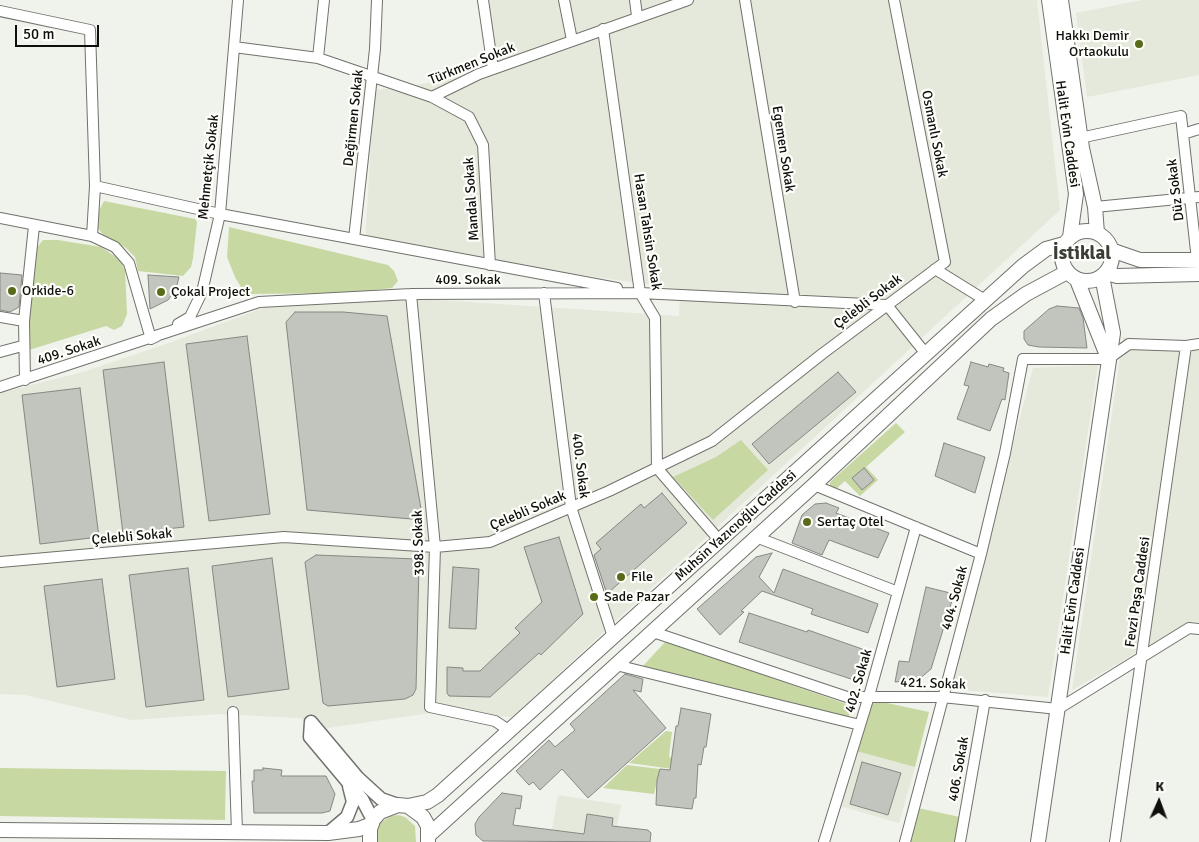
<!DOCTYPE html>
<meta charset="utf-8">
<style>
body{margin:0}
#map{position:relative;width:1199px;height:842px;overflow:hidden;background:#f0f2ec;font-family:Signika,sans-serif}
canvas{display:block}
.north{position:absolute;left:1134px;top:777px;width:50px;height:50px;-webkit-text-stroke:4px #fefffb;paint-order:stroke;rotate:2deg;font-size:14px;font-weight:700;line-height:20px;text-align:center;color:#0e0f0c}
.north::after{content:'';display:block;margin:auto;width:18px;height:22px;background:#0e0f0c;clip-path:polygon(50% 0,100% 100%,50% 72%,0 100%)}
.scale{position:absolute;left:15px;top:25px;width:84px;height:22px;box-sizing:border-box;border:2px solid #0e0f0c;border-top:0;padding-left:6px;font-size:15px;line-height:18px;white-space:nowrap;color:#0e0f0c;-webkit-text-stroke:4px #fefffb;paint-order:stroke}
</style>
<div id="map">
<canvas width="1199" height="842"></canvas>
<div class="north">K</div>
<div class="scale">50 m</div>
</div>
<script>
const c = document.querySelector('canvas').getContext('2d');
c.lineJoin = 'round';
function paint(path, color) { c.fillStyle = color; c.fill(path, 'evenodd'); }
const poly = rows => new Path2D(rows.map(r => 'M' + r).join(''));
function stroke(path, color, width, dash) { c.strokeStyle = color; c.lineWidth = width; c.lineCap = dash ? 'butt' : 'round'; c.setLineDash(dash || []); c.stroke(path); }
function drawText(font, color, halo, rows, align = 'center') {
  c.font = font + ' Signika,sans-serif'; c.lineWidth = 4.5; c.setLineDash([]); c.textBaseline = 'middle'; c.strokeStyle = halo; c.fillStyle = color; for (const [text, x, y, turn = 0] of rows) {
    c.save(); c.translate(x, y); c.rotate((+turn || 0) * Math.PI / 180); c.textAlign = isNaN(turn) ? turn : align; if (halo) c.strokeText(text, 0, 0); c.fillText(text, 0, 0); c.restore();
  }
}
const built = poly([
 [476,0,1037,0,1060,210,512,717,437,712,327,728,300,718,219,714,132,720,25,695,0,694,0,393,83,372,172,342,287,299,409,298,679,316,680,289,365,244,374,90,406,87,490,71],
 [1142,0,1199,0,1199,75,1087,97,1076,13],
 [1123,337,1199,346,1199,622,1193,621,1072,690],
 [1098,365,1048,697,948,689,1033,368],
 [856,751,915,767,899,823,840,806],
 [558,795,621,805,614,842,550,842]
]);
const green = poly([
 [104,201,195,219,197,222,193,258,191,267,183,276,138,271,135,257,126,248,103,235,98,228,96,216],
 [229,227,388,265,394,271,398,281,392,288,348,293,245,294,235,277,227,257],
 [43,240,58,240,101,247,119,259,125,270,127,314,122,326,114,330,106,326,29,350,26,348,36,249],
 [896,423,905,432,866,467,878,480,860,496,845,481,835,490,830,487,830,482],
 [741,440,768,470,713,520,673,477,716,457],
 [666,641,852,706,848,718,642,667],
 [873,700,929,712,915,767,856,751],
 [666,731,672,732,669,756,673,761,673,769,629,763],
 [627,765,660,769,654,794,603,788],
 [0,768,226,771,225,820,0,816],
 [918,808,960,817,956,842,910,842],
 [398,815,405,817,415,826,416,842,376,842,376,829,380,823,391,816]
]);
const building = poly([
 [0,273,22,275,19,307,10,312,0,310,0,273],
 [148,275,179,277,176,289,168,300,150,309,148,275],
 [1057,306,1079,308,1083,318,1087,348,1039,347,1028,345,1024,339,1024,331,1049,309,1057,306],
 [295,312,343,312,387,316,423,520,307,510,286,322,295,312],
 [247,336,270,514,209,521,186,344,247,336],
 [164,362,184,527,123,534,103,370,164,362],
 [971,362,988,367,989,364,1004,368,1003,371,1009,373,1005,400,1002,399,990,431,957,419,969,386,964,385,971,362],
 [838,372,856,392,769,464,752,444,838,372],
 [80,388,99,537,40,544,22,395,80,388],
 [944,443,985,457,975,493,935,476,944,443],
 [864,468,874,480,862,490,852,478,864,468],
 [662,493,687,523,609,592,606,591,594,555,601,549,596,543,641,504,644,508,662,493],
 [826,503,839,508,836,513,889,533,878,558,829,540,822,555,792,543,802,515,815,504,826,503],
 [559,537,583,614,541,655,539,653,490,697,449,696,447,693,447,667,463,668,463,671,480,671,520,633,515,628,542,602,524,547,559,537],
 [772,553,759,577,774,593,783,569,878,604,868,633,811,614,813,609,762,591,741,611,744,612,720,635,697,609,756,557,772,553],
 [316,555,417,559,419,565,416,689,413,695,405,699,328,706,323,703,305,562,316,555],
 [272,558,289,689,228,697,212,566,272,558],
 [453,567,479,569,476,629,449,628,453,567],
 [188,568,204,700,146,707,129,575,188,568],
 [102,579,115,679,57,687,44,586,102,579],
 [926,587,954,594,931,669,918,680,895,682,899,661,909,662,926,587],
 [749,613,807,632,808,630,865,650,854,680,739,642,749,613],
 [625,674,643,679,641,692,633,690,666,728,588,798,562,769,540,790,533,782,529,785,516,771,549,740,555,747,575,730,570,724,625,674],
 [681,708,711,714,706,747,704,747,701,765,698,764,696,798,694,798,692,809,656,805,657,780,660,769,670,770,676,726,678,726,681,708],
 [862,762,901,773,888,815,850,804,862,762],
 [263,768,282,770,281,776,326,776,335,794,330,811,322,813,254,813,252,781,254,781,254,770,263,770,263,768],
 [502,793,522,796,520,809,516,808,513,825,584,834,587,814,613,818,612,826,648,830,651,833,650,842,483,841,476,835,475,824,479,817,502,793]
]);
const minor = poly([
 [483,0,493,69],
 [564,0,572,40],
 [635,0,637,16],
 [745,0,795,302],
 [0,11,90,30,95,186,92,236],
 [603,29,640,293,655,318,657,468,720,541],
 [234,47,318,58,432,97,479,74,688,0],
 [318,58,324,0],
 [432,97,469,117,483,145,490,265],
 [1183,134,1199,129],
 [1080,138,1181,116,1197,260],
 [95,186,220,214,617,288],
 [1095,207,1199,197],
 [0,218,92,236,115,247,129,263,151,339,157,336],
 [354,239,375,49,377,0],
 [935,269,985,300],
 [544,293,571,507,613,637],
 [411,294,435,547,430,707,495,721,510,731],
 [0,317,24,321],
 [178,324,190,317,202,292,220,214,238,0],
 [0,352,22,346],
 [25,380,24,321,34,226],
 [0,387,259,302,411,294,640,293,887,305,926,354],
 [814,485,981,554],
 [756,537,898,592],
 [0,562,284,537,435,547,490,542,609,491,712,441,822,354,945,262,894,0],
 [653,632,847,697,942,697,1058,709,1189,628,1199,629],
 [616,665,860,725],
 [233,712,237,832],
 [824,842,869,696,916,527],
 [905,842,981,554,1005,453,1023,359,1108,359,1129,344,1186,346,1199,344],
 [960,842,985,700],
 [1115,842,1186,346]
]);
const tertiary = poly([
 [373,820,362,799,310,737,311,722,358,778,381,799,398,805],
 [328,833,347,817,353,802,349,786]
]);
const secondary = poly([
 [1049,0,1076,194,1070,237],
 [1061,0,1082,148,1095,207,1097,233],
 '1062 256a25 25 0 1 1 50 0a25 25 0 1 1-50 0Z',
 [1111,250,1140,260,1199,260],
 [1105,273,1117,276,1199,274],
 [1077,280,1108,358],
 [408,806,427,802,438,795,1023,266,1046,249,1064,244],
 [0,830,328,833,359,829,372,824],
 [429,835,814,485,991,319,1026,294,1067,272],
 [370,842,370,829,373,820,380,812,398,805,408,806,423,817,428,826,428,841],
 [1038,842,1113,333,1102,276]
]);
const markers = [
 [1139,44,5,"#586b18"],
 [12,291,5,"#586b18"],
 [161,292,5,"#586b18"],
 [807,522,5,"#586b18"],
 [621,577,5,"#586b18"],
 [594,597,5,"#586b18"]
];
const poiNames = [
 ["Hakkı Demir",1129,36,"right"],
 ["Ortaokulu",1129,52,"right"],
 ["Orkide-6",22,291],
 ["Çokal Project",171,292],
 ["Sertaç Otel",817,522],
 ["File",631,577],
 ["Sade Pazar",604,597]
];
const streetNames = [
 ["Türkmen Sokak",472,64,-22],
 ["Değirmen Sokak",354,118,-84],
 ["Osmanlı Sokak",934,134,79],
 ["Halit Evin Caddesi",1067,134,82],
 ["Egemen Sokak",783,149,81],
 ["Mehmetçik Sokak",209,167,-84],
 ["Düz Sokak",1176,190,-97],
 ["Mandal Sokak",472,199,-94],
 ["Hasan Tahsin Sokak",647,232,81],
 ["409. Sokak",468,280],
 ["Çelebli Sokak",868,302,-37],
 ["409. Sokak",69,351,-18],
 ["400. Sokak",580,466,83],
 ["Çelebli Sokak",528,511,-23],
 ["Muhsin Yazıcıoğlu Caddesi",736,526,-42],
 ["Çelebli Sokak",132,537,-5],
 ["398. Sokak",419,543,-92],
 ["Fevzi Paşa Caddesi",1138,592,-82],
 ["404. Sokak",955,598,-75],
 ["Halit Evin Caddesi",1073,601,-82],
 ["402. Sokak",859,681,-74],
 ["421. Sokak",933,684,2],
 ["406. Sokak",959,769,-80]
];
const districtNames = [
 ["İstiklal",1082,254]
];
paint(built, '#e4e9db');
paint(green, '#c8d8a3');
paint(building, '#c2c5be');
stroke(building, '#868883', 1);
stroke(minor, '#70726c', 12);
stroke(tertiary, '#70726c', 15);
stroke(secondary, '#70726c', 16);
stroke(minor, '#fff', 10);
stroke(tertiary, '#fff', 12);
stroke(secondary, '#fff', 14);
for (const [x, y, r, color] of markers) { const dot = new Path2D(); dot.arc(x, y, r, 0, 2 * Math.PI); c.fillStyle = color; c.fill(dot); stroke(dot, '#fefffb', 2); }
drawText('14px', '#0e0f0c', '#fefffb', poiNames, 'left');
drawText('14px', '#0e0f0c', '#fefffb', streetNames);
drawText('bold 19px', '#3b3d38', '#fefffb', districtNames);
</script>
